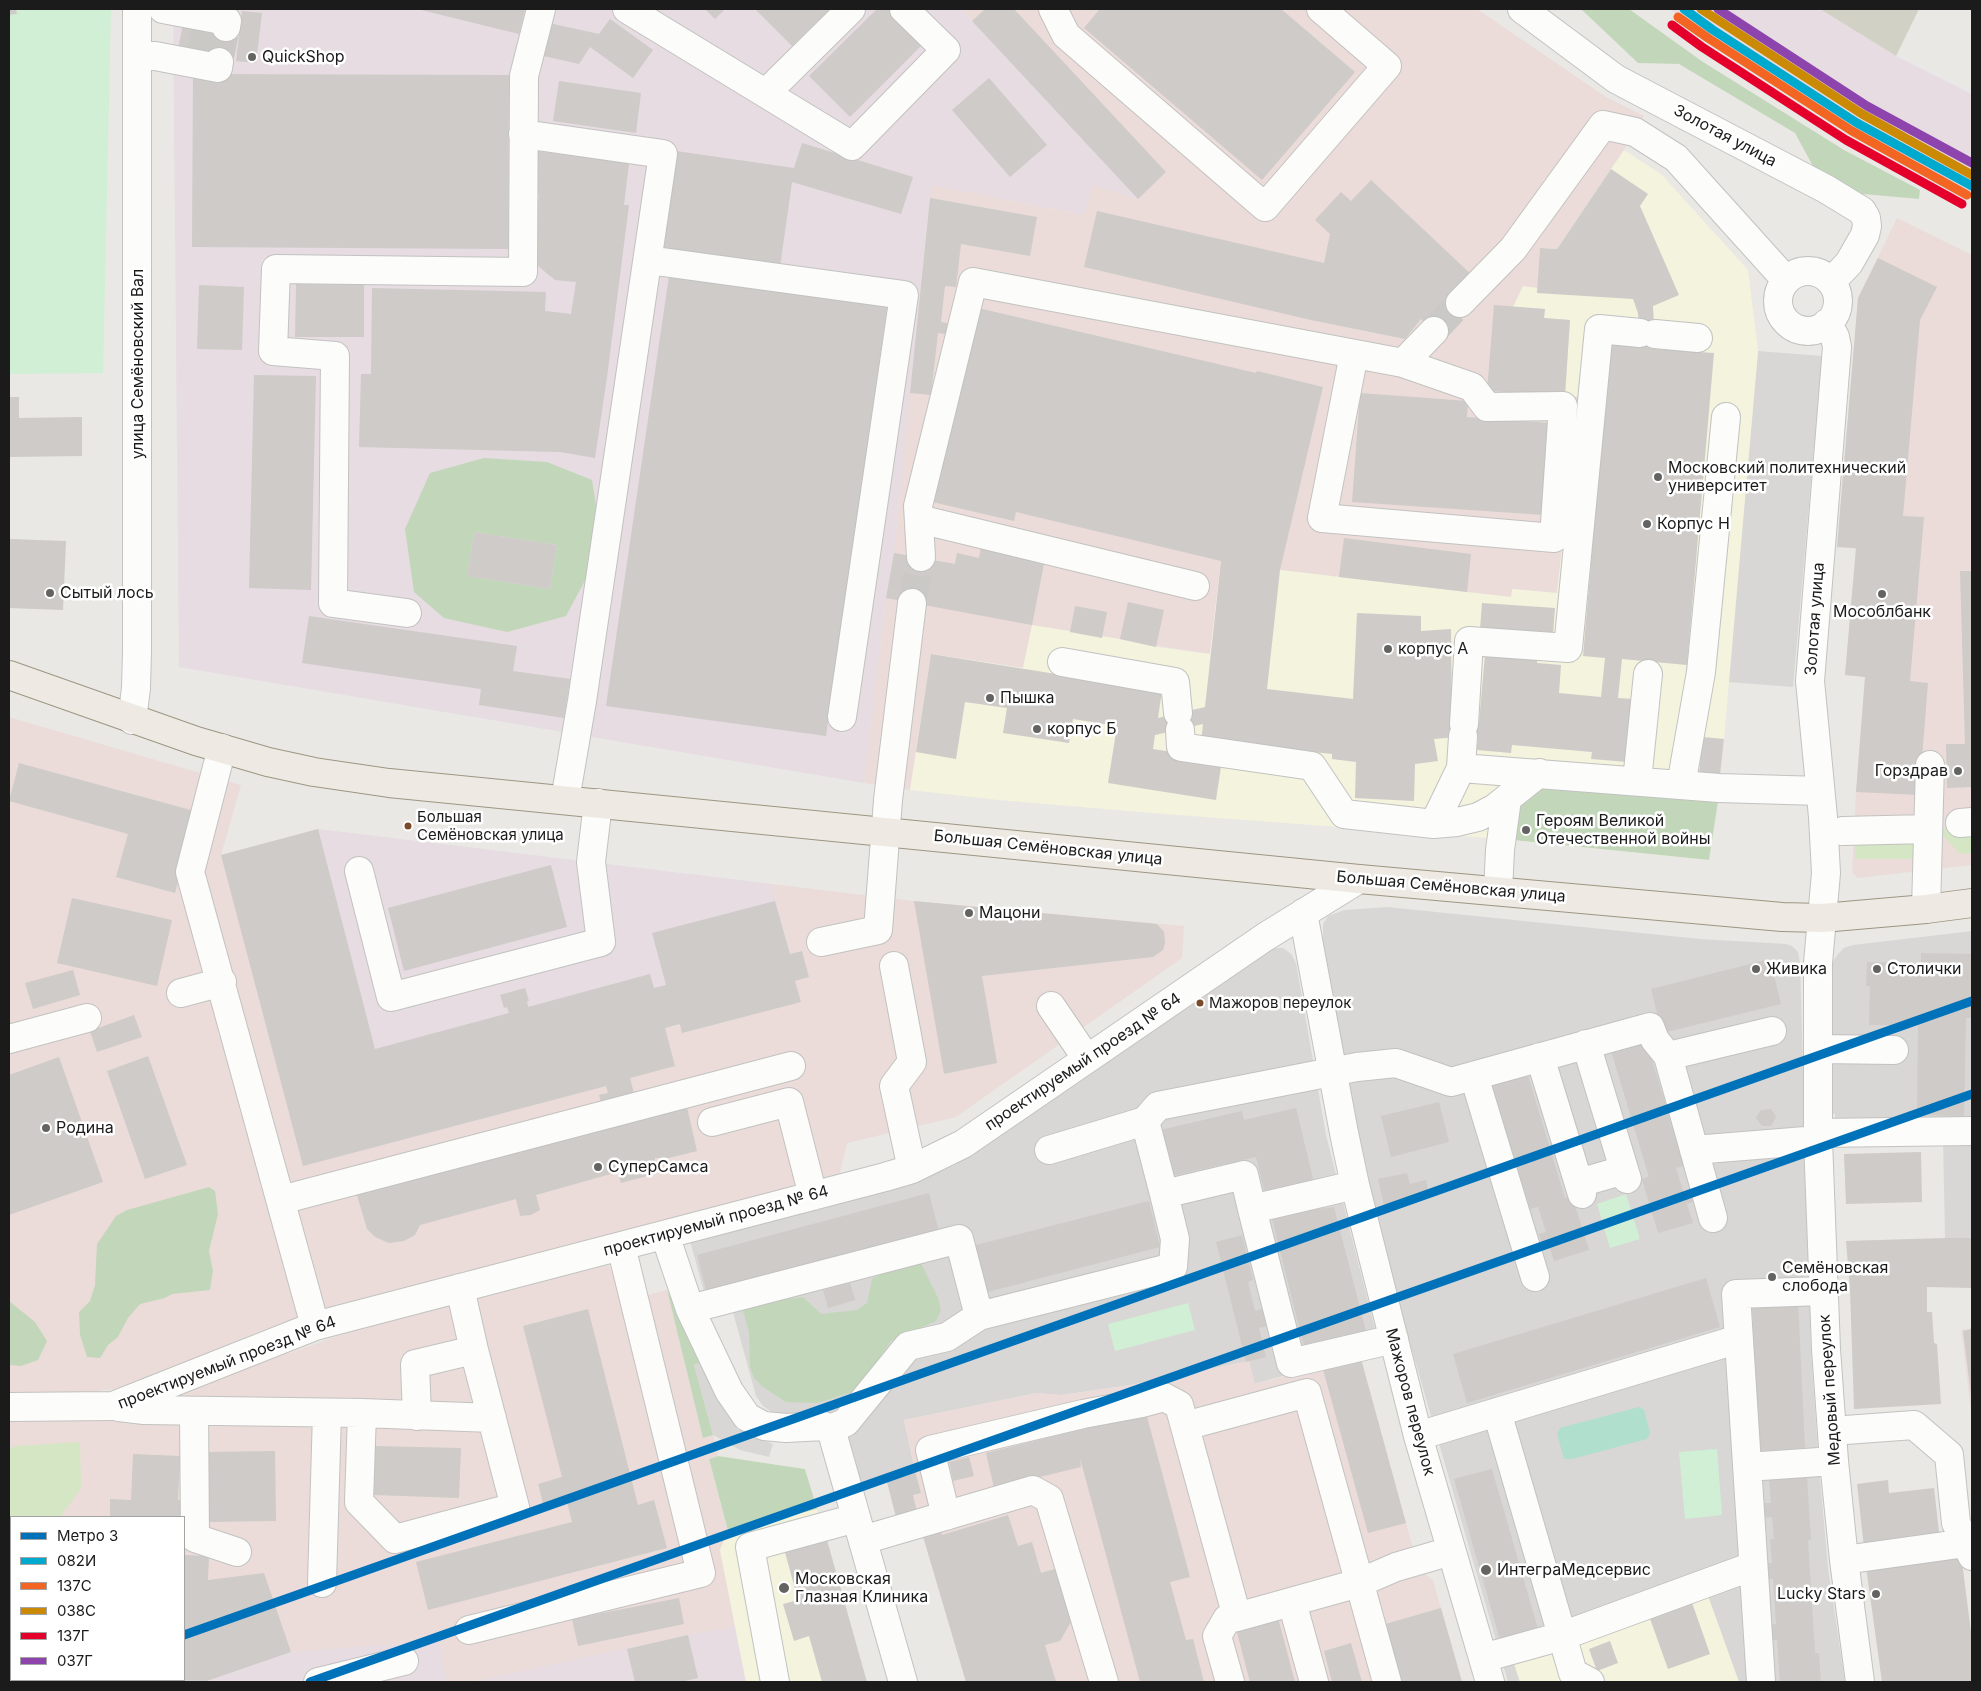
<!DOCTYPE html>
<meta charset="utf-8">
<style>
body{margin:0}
#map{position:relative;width:1981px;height:1691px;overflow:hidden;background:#e9e8e4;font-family:Inter,sans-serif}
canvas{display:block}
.frame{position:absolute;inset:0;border:10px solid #1b1b1b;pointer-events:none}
.legend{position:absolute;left:10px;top:1516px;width:175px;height:165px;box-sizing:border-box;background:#fff;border:1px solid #a4a4a4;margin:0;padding:6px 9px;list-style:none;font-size:15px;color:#1b1b1b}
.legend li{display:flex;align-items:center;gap:10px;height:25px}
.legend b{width:25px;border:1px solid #a4a4a4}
</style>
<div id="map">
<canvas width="1981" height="1691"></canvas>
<div class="frame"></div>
<ul class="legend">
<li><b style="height:6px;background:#0072ba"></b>Метро 3</li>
<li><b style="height:6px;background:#00a9ce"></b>082И</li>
<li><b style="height:6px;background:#f26522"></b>137С</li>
<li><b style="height:6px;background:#cb8a05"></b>038С</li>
<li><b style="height:6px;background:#e4002b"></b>137Г</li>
<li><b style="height:6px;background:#8e44ad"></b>037Г</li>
</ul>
</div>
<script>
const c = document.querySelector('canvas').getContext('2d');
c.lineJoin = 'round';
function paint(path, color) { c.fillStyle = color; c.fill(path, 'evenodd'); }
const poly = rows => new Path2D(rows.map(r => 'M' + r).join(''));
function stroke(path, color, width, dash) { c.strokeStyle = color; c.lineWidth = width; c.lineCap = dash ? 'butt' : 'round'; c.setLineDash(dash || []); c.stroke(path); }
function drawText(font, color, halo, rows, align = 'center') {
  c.font = font + ' Inter,sans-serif'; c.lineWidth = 5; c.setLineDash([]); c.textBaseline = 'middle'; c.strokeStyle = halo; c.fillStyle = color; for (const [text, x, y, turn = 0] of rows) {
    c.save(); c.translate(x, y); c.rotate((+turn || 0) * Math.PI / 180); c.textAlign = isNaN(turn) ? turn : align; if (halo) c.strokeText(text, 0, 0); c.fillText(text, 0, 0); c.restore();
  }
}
const residential = poly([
 [1758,351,1822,356,1793,687,1728,682],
 [1387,907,1700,939,1786,944,1792,946,1798,952,1800,963,1811,1350,1819,1467,1828,1568,1845,1682,1508,1682,1405,1326,1368,1182,1339,1043,1323,941,1323,924,1328,916,1345,910],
 [1972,931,1972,1238,1945,1238,1943,1137,1835,1140,1835,1114,1830,1112,1830,974,1832,963,1838,954,1844,948,1853,945],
 [1276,948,1283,948,1291,954,1296,963,1326,1135,1380,1349,1254,1384,1249,1361,1131,1385,1061,1395,1037,1393,904,1420,915,1471,859,1484,842,1429,778,1416,763,1406,756,1396,728,1294,706,1299,690,1241,918,1181,955,1165,1267,950],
 [702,1362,737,1429,773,1444,769,1457,740,1450,713,1435,694,1365]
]);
const commercial = poly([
 [961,9,1477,9,1606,97,1644,116,1624,150,1557,249,1545,309,1544,318,1570,320,1565,395,1579,397,1557,593,1512,589,1512,597,1467,592,1280,570,1221,561,1210,654,1032,626,1023,668,932,654,910,790,864,783,886,598,894,552,931,185,1083,215,1092,185,1137,198],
 [1897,218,1972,255,1972,865,1857,878,1852,872,1856,792,1865,677,1845,675,1856,549,1837,547,1858,298],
 [9,717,241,785,221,855,606,1086,608,1093,635,1097,630,1078,665,1028,801,1002,795,981,809,977,802,951,790,954,772,884,914,901,1184,926,1182,958,956,1117,847,1143,839,1176,311,1313,260,1331,145,1380,114,1389,80,1393,9,1392],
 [608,1265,630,1299,667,1290,703,1437,713,1435,718,1456,709,1459,728,1531,720,1550,735,1627,471,1682,447,1682,438,1641,291,1652,204,1682,35,1682,34,1680,184,1680,184,1517,11,1517,11,1628,9,1622,9,1421,108,1421,221,1377,352,1331],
 [1972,1328,1972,1419,1961,1330],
 [1249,1361,1255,1384,1322,1366,1406,1523,1419,1569,1433,1580,1462,1682,966,1682,922,1533,897,1521,886,1478,915,1470,904,1420,1037,1393,1061,1395,1131,1385]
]);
const industrial = poly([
 [173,9,961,9,1138,199,1092,185,1084,215,931,185,894,553,886,598,864,783,179,667],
 [1669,9,1820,9,1896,56,1972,94,1972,196,1853,131,1708,37],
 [318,829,772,884,790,954,802,951,809,977,795,981,801,1002,682,1033,680,1025,665,1028,631,1078,635,1097,602,1106,599,1095,608,1093,606,1086,303,1166,221,855],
 [735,1627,746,1682,471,1682,688,1635],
 [439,1641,447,1682,204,1682,291,1652]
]);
const education = poly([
 [1624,150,1661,174,1748,270,1758,351,1724,739,1709,860,1501,839,1164,814,998,800,910,790,931,654,1023,668,1032,625,1120,639,1156,647,1210,654,1221,561,1280,570,1467,592,1511,597,1512,589,1557,593,1579,397,1565,395,1570,320,1544,318,1545,309,1513,307,1523,286,1538,288,1540,248,1557,249],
 [718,1456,805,1469,867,1682,746,1682,720,1550,728,1531,709,1459],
 [1706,1590,1739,1682,1520,1682,1513,1661]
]);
const construction = poly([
 [1820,9,1919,9,1896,56]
]);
const grass = poly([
 [1947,827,1958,827,1959,836,1972,836,1972,853,1960,854,1938,830],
 [1856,840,1916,841,1916,859,1855,859],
 [80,1442,81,1488,60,1517,11,1517,11,1566,9,1567,9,1449,16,1446]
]);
const forest = poly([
 [1581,9,1629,9,1703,62,1844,150,1920,190,1919,199,1852,193,1814,168,1795,133,1679,64,1638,63],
 [484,458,547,462,592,480,599,524,596,560,566,616,507,632,444,618,414,592,405,529,430,473],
 [474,532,557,545,550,589,467,576],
 [1545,788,1718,801,1709,860,1513,840,1519,802,1533,791],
 [209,1187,215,1191,218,1214,209,1251,213,1271,210,1290,172,1294,165,1298,140,1304,128,1318,118,1337,108,1345,100,1358,87,1357,80,1335,79,1312,90,1301,95,1285,97,1244,116,1216,127,1210],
 [921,1263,938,1298,941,1310,936,1321,891,1341,856,1391,817,1403,786,1402,763,1387,754,1378,750,1367,749,1332,743,1310,753,1303,803,1297,821,1314,857,1310,867,1303,872,1279,883,1273],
 [667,1290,702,1362,694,1365,713,1435,703,1438],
 [9,1301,35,1322,47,1341,38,1360,21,1366,9,1365],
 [718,1456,805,1469,817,1509,728,1531,709,1459]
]);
const park = poly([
 [9,9,111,9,103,373,9,374],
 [1626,1194,1640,1239,1610,1248,1597,1204],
 [1188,1303,1195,1330,1115,1351,1108,1324],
 [1717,1449,1722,1515,1685,1519,1679,1452]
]);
const pitch = poly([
 [1639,1407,1644,1410,1650,1433,1647,1439,1572,1459,1564,1459,1557,1434,1560,1428]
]);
const building = poly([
 [9,9,16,9,17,14,9,15],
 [417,9,525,9,519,34],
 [705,9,725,9,715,19],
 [755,9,830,9,792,46],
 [877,9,890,9,924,43,850,117,809,76],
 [985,9,1014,9,1166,172,1138,199,972,21],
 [1100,9,1281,9,1355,72,1262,180,1084,28],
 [242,11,262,13,256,63,236,61],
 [184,19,229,28,222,63,177,54],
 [610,19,653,50,633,78,590,47,579,64,535,54,544,22,599,34],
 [193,74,509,75,508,249,192,247],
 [989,78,1047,145,1010,177,952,110],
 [559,81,641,93,636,133,553,121],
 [802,143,913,177,901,214,792,182,780,267,662,250,676,151,794,168],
 [535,151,629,163,624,205,629,205,607,377,595,458,560,452,359,447,361,374,371,374,372,288,546,292,545,311,571,314,576,282,555,280,532,261,539,195,530,193],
 [1611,169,1648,194,1640,206,1679,295,1653,306,1655,349,1714,353,1687,665,1622,659,1618,698,1633,699,1628,762,1591,759,1592,752,1512,745,1511,753,1477,750,1478,735,1434,739,1438,761,1415,764,1414,801,1355,798,1356,762,1332,759,1332,754,1217,741,1201,743,1203,724,1155,735,1153,749,1222,760,1216,800,1108,783,1117,726,1073,719,1069,743,1003,733,1007,708,965,702,956,759,916,752,931,654,1162,691,1158,718,1205,707,1221,561,1016,512,1014,521,928,501,974,307,1256,373,1257,371,1323,387,1280,570,1267,689,1353,699,1357,613,1421,616,1421,631,1451,629,1452,725,1479,723,1485,654,1537,658,1537,663,1561,665,1559,693,1601,697,1605,658,1583,656,1610,344,1641,347,1638,313,1633,299,1537,293,1540,248,1557,249],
 [1371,180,1475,278,1465,307,1438,335,1421,319,1405,339,1311,320,1084,267,1097,211,1324,263,1330,234,1315,220,1341,192,1351,201],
 [930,198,1037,217,1030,256,961,244,956,287,945,286,941,322,947,323,946,334,938,333,931,395,910,393],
 [1878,258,1937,287,1920,320,1903,516,1924,517,1910,681,1928,683,1919,795,1856,792,1865,677,1845,675,1856,548,1837,547,1858,298],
 [669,276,887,307,826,736,606,706],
 [296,284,364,285,364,337,295,337],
 [199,285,244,287,242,350,197,349],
 [1494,305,1545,309,1544,318,1570,320,1565,395,1487,391],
 [254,375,316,376,311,590,249,588],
 [1360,393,1468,401,1467,417,1550,423,1544,515,1352,502],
 [9,397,19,397,19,418,82,417,82,456,9,457],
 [474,532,557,545,550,589,467,576],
 [1344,538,1471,554,1467,592,1339,577],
 [9,539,66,541,63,610,9,608],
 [981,547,1045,559,1032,625,886,598,894,553,955,564,957,553,979,558],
 [1960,571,1972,571,1972,787,1947,788,1946,744,1965,744],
 [1128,602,1164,610,1156,647,1120,639],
 [1482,603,1555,608,1553,635,1480,630],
 [1075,606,1107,612,1102,638,1070,632],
 [309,616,517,646,513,671,570,679,564,718,479,705,481,689,302,663],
 [1703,737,1724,739,1720,775,1699,773],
 [19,763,198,812,175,893,116,877,128,834,9,801],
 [318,829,375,1049,509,1013,507,1007,504,1008,500,995,525,988,529,1001,527,1001,528,1007,650,974,654,988,666,985,652,933,775,901,790,954,802,951,809,977,795,981,801,1002,682,1033,680,1024,665,1028,675,1066,630,1078,635,1097,602,1106,599,1095,608,1093,606,1086,303,1166,221,855],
 [551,865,567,927,404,971,388,908],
 [72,898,172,920,157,986,57,963],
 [914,901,1157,924,1164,932,1165,943,1163,950,1153,957,982,976,997,1063,944,1074],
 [1921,953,1972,954,1972,1018,1966,1018,1964,1116,1917,1115,1918,1025,1869,1025,1870,986,1866,986,1867,962,1921,963],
 [1770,959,1781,1004,1662,1033,1651,989],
 [73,970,80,995,33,1009,25,983],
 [134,1015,142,1037,97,1052,90,1031],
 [1646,1040,1684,1166,1676,1168,1684,1194,1691,1192,1693,1202,1687,1204,1693,1223,1658,1233,1642,1179,1649,1177,1611,1051],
 [148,1056,187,1165,145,1179,107,1071],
 [59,1057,103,1182,9,1215,9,1075],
 [1527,1072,1565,1198,1572,1196,1589,1250,1554,1261,1548,1242,1542,1244,1539,1234,1546,1232,1538,1207,1530,1209,1491,1083],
 [1439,1102,1449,1142,1391,1157,1381,1116],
 [686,1103,697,1151,669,1158,655,1158,655,1169,647,1176,621,1183,618,1172,536,1195,540,1210,531,1215,520,1216,516,1199,420,1225,415,1235,404,1241,389,1243,375,1237,367,1229,356,1192],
 [1296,1108,1315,1187,1266,1198,1256,1157,1167,1177,1156,1131,1242,1111,1244,1120],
 [1771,1109,1776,1117,1771,1126,1762,1126,1756,1118,1761,1110],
 [1921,1152,1922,1202,1846,1204,1844,1154],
 [1407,1173,1410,1184,1426,1180,1429,1196,1384,1206,1378,1179],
 [929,1193,939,1232,707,1294,697,1255],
 [1149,1201,1160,1247,984,1293,972,1246],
 [1334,1207,1368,1339,1306,1355,1271,1215],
 [1242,1235,1253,1280,1248,1282,1255,1311,1262,1309,1267,1326,1259,1328,1266,1357,1246,1362,1216,1242],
 [1945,1238,1972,1238,1972,1288,1927,1287,1927,1312,1932,1312,1934,1343,1937,1344,1941,1404,1854,1409,1850,1289,1846,1241],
 [1706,1278,1720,1327,1467,1403,1453,1354],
 [850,1283,855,1300,828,1308,823,1290],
 [1798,1301,1805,1448,1759,1451,1752,1303],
 [588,1309,638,1505,654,1500,667,1548,428,1610,416,1562,572,1522,566,1498,543,1504,539,1487,538,1484,562,1477,523,1326],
 [1972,1329,1972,1395,1971,1395,1963,1331],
 [1360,1355,1406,1523,1368,1533,1322,1366],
 [1146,1413,1190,1577,1170,1582,1186,1640,1193,1639,1204,1682,1140,1682,1080,1458,1081,1467,994,1488,986,1453],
 [375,1446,461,1448,459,1498,374,1495],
 [275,1451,276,1521,207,1522,207,1452],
 [133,1454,180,1456,178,1500,184,1500,184,1517,110,1517,110,1499,131,1500],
 [969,1457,974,1476,953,1481,949,1462],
 [1492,1469,1538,1629,1500,1640,1454,1479],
 [915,1471,921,1493,913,1495,918,1516,897,1521,886,1478],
 [1807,1477,1811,1540,1808,1540,1815,1653,1819,1653,1821,1682,1780,1682,1777,1640,1770,1640,1768,1624,1776,1624,1773,1579,1767,1579,1765,1563,1772,1563,1770,1539,1774,1539,1772,1517,1762,1518,1761,1503,1771,1503,1769,1480],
 [1888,1480,1889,1493,1934,1488,1940,1540,1864,1548,1857,1484],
 [1008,1515,1018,1546,1032,1542,1041,1573,1055,1569,1071,1622,1060,1641,1045,1645,1056,1682,966,1682,922,1533,940,1528,942,1535],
 [825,1533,867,1682,822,1682,809,1636,794,1641,783,1604,798,1600,783,1545],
 [1961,1554,1972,1640,1972,1682,1882,1682,1866,1567],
 [184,1555,209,1556,208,1580,264,1573,291,1652,204,1682,93,1682,92,1680,184,1680],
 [1690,1597,1710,1654,1668,1669,1648,1613],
 [679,1598,684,1624,578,1646,572,1619],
 [1441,1608,1462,1682,1398,1682,1382,1625],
 [1277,1614,1295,1682,1250,1682,1235,1625],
 [688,1635,698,1678,680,1682,635,1682,627,1649],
 [1610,1641,1618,1663,1597,1671,1589,1649],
 [1351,1643,1362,1682,1332,1682,1324,1651]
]);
const minorTunnel = poly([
 [200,59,207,24],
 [219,62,226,27],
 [1434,331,1460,303],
 [912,603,921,557]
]);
const minor = poly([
 [163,9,227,21,226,27],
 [627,9,852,146,946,50,904,9],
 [1053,9,1066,35,1265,207,1387,66,1321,9],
 [1522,9,1616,79,1826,189,1862,211,1866,218,1867,226,1865,235,1849,263,1831,282],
 [137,56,155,56,218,68,219,62],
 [766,93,851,9],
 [523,134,663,154,582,701,565,800],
 [648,260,904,295,842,717],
 '1778 301a30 30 0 1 1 60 0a30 30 0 1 1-60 0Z',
 [1460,303,1513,249,1603,125,1635,132,1676,158,1786,280],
 [1827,323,1835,337,1837,347,1810,681,1823,817,1826,873,1818,963,1818,1140,1826,1349,1834,1461,1844,1560,1860,1682],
 [1655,334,1698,338],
 [1403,363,1434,331],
 [919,519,1195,586],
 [921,557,918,506,973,282,1403,363,1472,387,1487,407,1563,406,1554,538,1322,518,1354,354],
 [407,613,333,603,335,356,273,351,276,269,523,272,524,76,541,9],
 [1062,662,1175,682,1178,713],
 [132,720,136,688,137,651,137,9],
 [1464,724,1469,641,1568,648,1599,329,1640,333],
 [1180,730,1181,747,1312,766,1344,814,1434,824,1457,822,1478,817,1495,808,1539,773],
 [222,748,190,872,315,1326],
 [1461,768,1719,788,1820,791],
 [1637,781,1648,674],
 [1681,785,1701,672,1726,417],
 [1960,823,1972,822],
 [1434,824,1461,768,1463,736],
 [1843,831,1927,829],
 [359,871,391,997,601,942,591,862,598,803],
 [1498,891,1500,850,1507,799],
 [1926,909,1930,765],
 [1303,913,1344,1133,1355,1185,1418,1436,1490,1682],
 [821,942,878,930,888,800,912,603],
 [894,966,912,1062,894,1086,912,1169],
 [181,993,222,982],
 [1051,1006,1087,1059],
 [9,1039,87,1018],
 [1586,1044,1627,1179],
 [1819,1049,1894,1050],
 [1668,1056,1772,1031],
 [1540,1057,1582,1194],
 [1474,1076,1535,1277],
 [712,1122,789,1102,813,1196],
 [1818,1133,1972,1131],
 [1049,1150,1145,1121],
 [1694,1150,1818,1140],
 [1579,1183,1624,1170],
 [1355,1185,1252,1209,1244,1175,1164,1194,1145,1121,1158,1106,1357,1067,1396,1063,1451,1082,1650,1027,1655,1040,1668,1056,1713,1218],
 [281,1200,791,1066],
 [1252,1209,1291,1363,1394,1339],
 [665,1235,690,1309,729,1391,747,1417,764,1426,786,1428,824,1426,831,1429,903,1682],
 [460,1288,474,1350],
 [690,1309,959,1239,979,1316],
 [9,1407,113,1406,315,1326,885,1177,912,1169,963,1144,1265,937,1359,879],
 [119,1407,144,1410,362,1413,492,1418],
 [194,1411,195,1538,237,1552],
 [1497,1412,1573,1673,1590,1682],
 [362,1413,359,1502,395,1539,515,1507,474,1350,415,1364,417,1416],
 [1185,1426,1307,1393,1387,1682],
 [831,1429,846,1422,908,1346,947,1337,979,1316,1173,1267,1175,1239,1164,1194],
 [1832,1431,1914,1425,1949,1455,1956,1523,1972,1556],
 [1418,1436,1739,1339],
 [1747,1467,1834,1461],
 [946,1516,930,1450,1083,1414,1142,1403,1164,1397,1179,1405,1237,1617,1359,1583,1396,1567,1451,1551],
 [863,1540,1033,1490,1049,1499,1104,1682],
 [1844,1560,1966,1543],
 [322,1583,327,1413],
 [1292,1602,1314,1682],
 [469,1630,701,1573,621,1246],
 [1483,1658,1562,1636,1753,1566],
 [318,1682,404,1661],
 [775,1682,750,1547,856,1518],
 [1230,1682,1217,1636,1227,1619,1237,1617],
 [1761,1682,1736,1294,1823,1291]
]);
const major = poly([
 [9,675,196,741,268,762,314,772,389,783,1359,879,1782,917,1822,918,1926,909,1972,903],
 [9,1646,11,1651],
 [25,1680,26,1682]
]);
const rail1 = poly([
 [1684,9,1713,30,1857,123,1972,186]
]);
const rail2 = poly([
 [1678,17,1708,38,1852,131,1967,195]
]);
const rail3 = poly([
 [1701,9,1862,114,1972,175]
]);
const rail4 = poly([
 [1672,25,1702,47,1846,140,1962,204]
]);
const rail5 = poly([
 [1718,9,1867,106,1972,163]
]);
const metro1 = poly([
 [184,1635,1972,1001],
 [310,1682,1972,1094]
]);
const markers = [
 [252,57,5,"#636361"],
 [1658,477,5,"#636361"],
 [1647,524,5,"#636361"],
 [50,593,5,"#636361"],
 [1882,594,5,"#636361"],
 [1388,649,5,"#636361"],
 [990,698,5,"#636361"],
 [1037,729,5,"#636361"],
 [1958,771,5,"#636361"],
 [408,826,4.5,"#7a4b2a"],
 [1526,830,5,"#636361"],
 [969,913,5,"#636361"],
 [1756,969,5,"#636361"],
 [1877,969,5,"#636361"],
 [1200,1003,4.5,"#7a4b2a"],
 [46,1128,5,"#636361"],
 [598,1167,5,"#636361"],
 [1772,1277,5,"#636361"],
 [1486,1570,6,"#636361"],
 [784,1588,6,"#636361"],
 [1876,1594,5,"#636361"]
];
const busNames = [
 ["Большая",417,817],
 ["Семёновская улица",417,835],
 ["Мажоров переулок",1209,1003]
];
const poiNames = [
 ["QuickShop",262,57],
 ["Московский политехнический",1668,468],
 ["университет",1668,486],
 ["Корпус Н",1657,524],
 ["Сытый лось",60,593],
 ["Мособлбанк",1882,612,"center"],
 ["корпус А",1398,649],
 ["Пышка",1000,698],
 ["корпус Б",1047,729],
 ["Горздрав",1948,771,"right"],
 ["Героям Великой",1536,821],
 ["Отечественной войны",1536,839],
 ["Мацони",979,913],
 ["Живика",1766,969],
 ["Столички",1887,969],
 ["Родина",56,1128],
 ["СуперСамса",608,1167],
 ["Семёновская",1782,1268],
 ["слобода",1782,1286],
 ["ИнтеграМедсервис",1497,1570],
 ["Московская",795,1579],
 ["Глазная Клиника",795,1597],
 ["Lucky Stars",1866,1594,"right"]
];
const streetNames = [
 ["Золотая улица",1725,136,28],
 ["улица Семёновский Вал",138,364,-90],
 ["Золотая улица",1815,619,-86],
 ["Большая Семёновская улица",1048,848,6],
 ["Большая Семёновская улица",1451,887,5],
 ["проектируемый проезд № 64",1083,1062,-34],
 ["проектируемый проезд № 64",716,1221,-15],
 ["проектируемый проезд № 64",227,1363,-21],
 ["Медовый переулок",1830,1390,-94],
 ["Мажоров переулок",1410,1402,75]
];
paint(residential, '#d8d7d5');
paint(commercial, '#ebdcd9');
paint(industrial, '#e6dce2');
paint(education, '#f3f3de');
paint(construction, '#d1d1c6');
paint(grass, '#d4e6c3');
paint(forest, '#c2d7ba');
paint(park, '#d1efd4');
paint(pitch, '#b0dfcd');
paint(building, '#cecbc8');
stroke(minorTunnel, '#cac9c6', 28, [28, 14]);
stroke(minor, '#c2c2c0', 30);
stroke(major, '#9d9682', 30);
stroke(minor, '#fcfcfb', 28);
stroke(major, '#eeeae3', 28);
stroke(rail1, '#00a9ce', 9);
stroke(rail2, '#f26522', 9);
stroke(rail3, '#cb8a05', 9);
stroke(rail4, '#e4002b', 9);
stroke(rail5, '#8e44ad', 9);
stroke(metro1, '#0072ba', 9);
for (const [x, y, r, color] of markers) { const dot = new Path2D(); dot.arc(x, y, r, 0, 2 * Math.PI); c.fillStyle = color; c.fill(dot); stroke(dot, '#fff', 2); }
drawText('15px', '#1b1b1b', '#fff', busNames, 'left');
drawText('16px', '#1b1b1b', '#fff', poiNames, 'left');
drawText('16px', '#1b1b1b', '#fff', streetNames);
</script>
